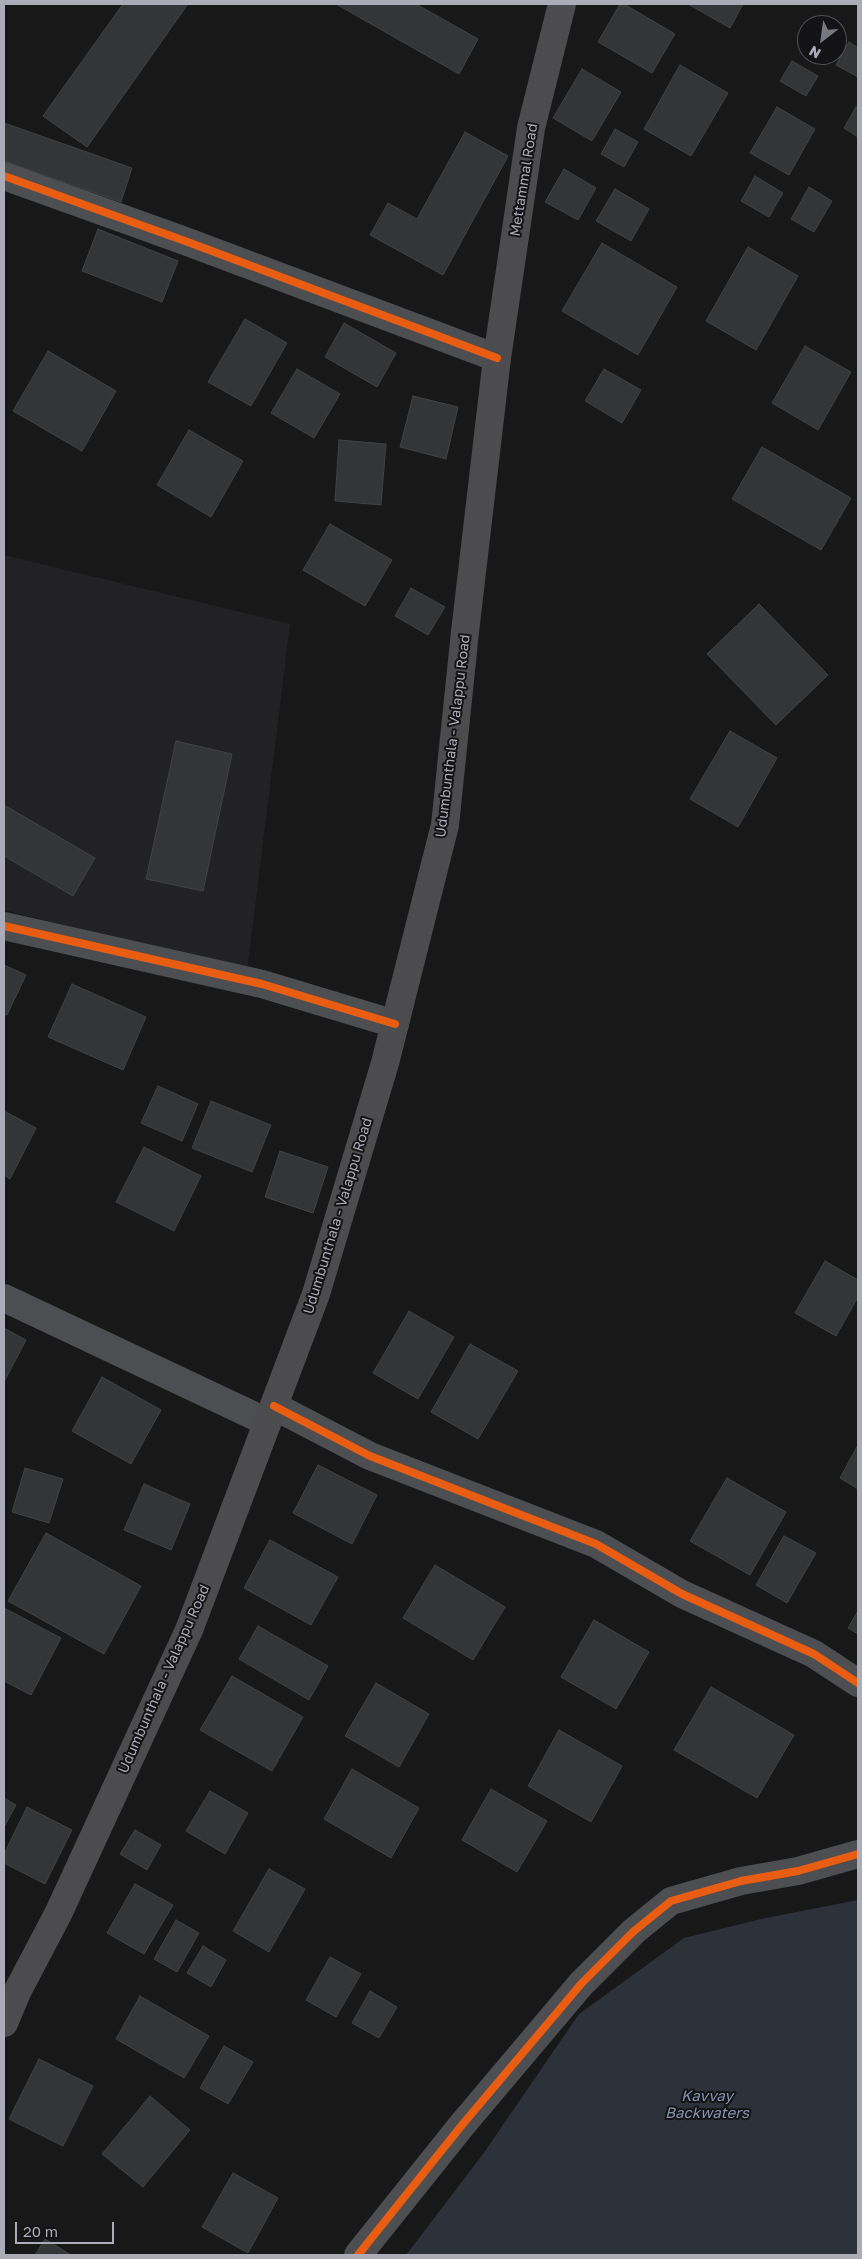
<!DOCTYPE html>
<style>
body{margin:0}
#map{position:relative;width:862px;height:2259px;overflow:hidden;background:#181818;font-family:"Golos Text",sans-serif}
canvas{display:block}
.frame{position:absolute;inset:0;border:5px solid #abacb8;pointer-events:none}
.north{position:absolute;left:797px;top:15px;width:50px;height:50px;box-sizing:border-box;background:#131214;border:1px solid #505056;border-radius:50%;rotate:210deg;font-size:14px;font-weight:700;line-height:20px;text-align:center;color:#abacb8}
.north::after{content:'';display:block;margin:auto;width:18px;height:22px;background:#787880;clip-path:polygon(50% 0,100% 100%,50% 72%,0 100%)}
.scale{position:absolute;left:15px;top:2222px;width:99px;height:22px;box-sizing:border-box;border:2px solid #abacb8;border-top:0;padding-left:6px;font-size:15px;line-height:18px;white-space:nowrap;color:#abacb8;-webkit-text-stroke:4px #131214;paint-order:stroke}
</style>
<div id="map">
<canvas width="862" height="2259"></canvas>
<div class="frame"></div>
<div class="north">N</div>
<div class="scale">20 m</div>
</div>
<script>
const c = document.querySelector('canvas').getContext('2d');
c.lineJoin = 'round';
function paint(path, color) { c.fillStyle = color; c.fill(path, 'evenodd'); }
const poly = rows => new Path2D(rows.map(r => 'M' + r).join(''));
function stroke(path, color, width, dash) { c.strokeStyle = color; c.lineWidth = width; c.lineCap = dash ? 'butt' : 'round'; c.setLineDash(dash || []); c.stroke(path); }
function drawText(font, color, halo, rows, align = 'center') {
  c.font = font + ' "Golos Text",sans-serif'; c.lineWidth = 4; c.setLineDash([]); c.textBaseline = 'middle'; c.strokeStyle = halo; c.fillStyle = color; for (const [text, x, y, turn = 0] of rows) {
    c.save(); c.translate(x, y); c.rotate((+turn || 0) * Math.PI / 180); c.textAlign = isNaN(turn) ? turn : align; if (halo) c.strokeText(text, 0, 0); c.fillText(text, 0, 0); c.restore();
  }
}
const built = poly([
 [4,555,290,624,247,971,4,910]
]);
const water = poly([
 [858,1900,858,2255,406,2255,483,2154,579,2014,684,1938,761,1919]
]);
const building = poly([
 [123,4,188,4,87,147,43,116,123,4],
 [336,4,416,4,478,39,459,74,336,4],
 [620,4,624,4,675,34,652,73,598,42,620,4],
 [688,4,743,4,730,28,688,4],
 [849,42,858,48,858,77,836,65,849,42],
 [792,61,818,76,806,96,780,81,792,61],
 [680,65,728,93,691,156,644,129,680,65],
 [582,69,621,92,592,141,553,118,582,69],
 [777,107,815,129,789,175,750,153,777,107],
 [856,107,858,109,858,137,844,128,856,107],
 [4,123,132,168,121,202,4,161,4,123],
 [615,129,638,142,624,167,601,154,615,129],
 [465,132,508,156,443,275,370,235,388,203,417,219,465,132],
 [564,169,596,188,578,220,545,202,564,169],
 [755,176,783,193,769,217,741,201,755,176],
 [809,187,832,201,814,232,791,219,809,187],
 [615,189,649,209,631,241,596,221,615,189],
 [98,229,178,261,162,302,82,271,98,229],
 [602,243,677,287,638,355,562,311,602,243],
 [748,247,798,276,756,350,706,321,748,247],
 [245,319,287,343,251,406,208,382,245,319],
 [344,323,396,353,377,387,325,357,344,323],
 [805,346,851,372,818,430,772,403,805,346],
 [48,351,116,391,82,451,13,411,48,351],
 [297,369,340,394,314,438,271,413,297,369],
 [604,369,641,390,622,423,585,401,604,369],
 [413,396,458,407,446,459,400,447,413,396],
 [189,430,243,461,211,517,157,485,189,430],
 [339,440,386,444,381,505,335,501,339,440],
 [762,447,851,498,821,550,732,499,762,447],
 [330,524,392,560,365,606,303,570,330,524],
 [411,588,445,607,428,635,395,616,411,588],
 [759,604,828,675,776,725,707,654,759,604],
 [730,731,777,758,738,827,690,799,730,731],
 [176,741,232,754,203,891,146,879,176,741],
 [4,805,95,858,73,896,4,856,4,805],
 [4,965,26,975,7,1015,4,1014,4,965],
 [72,984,146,1017,123,1070,48,1037,72,984],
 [158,1086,198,1104,182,1141,141,1123,158,1086],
 [211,1101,271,1125,252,1172,192,1148,211,1101],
 [4,1111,36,1128,10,1179,4,1175,4,1111],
 [144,1147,201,1176,174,1231,116,1202,144,1147],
 [280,1151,328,1167,313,1213,265,1197,280,1151],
 [825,1261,858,1280,858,1297,836,1336,795,1313,825,1261],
 [409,1311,454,1337,418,1399,373,1373,409,1311],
 [4,1328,26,1340,4,1382,4,1328],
 [470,1344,518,1371,478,1439,431,1412,470,1344],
 [102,1377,161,1410,131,1464,72,1431,102,1377],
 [858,1445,858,1489,840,1478,858,1445],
 [318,1465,377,1495,352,1544,293,1513,318,1465],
 [25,1468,63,1479,49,1523,12,1512,25,1468],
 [727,1478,786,1512,750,1575,690,1541,727,1478],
 [144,1484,190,1504,171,1550,124,1530,144,1484],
 [46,1533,141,1586,104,1654,8,1601,46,1533],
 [784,1536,816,1553,787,1603,756,1585,784,1536],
 [270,1540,338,1577,311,1625,244,1588,270,1540],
 [435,1565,505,1607,473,1660,403,1618,435,1565],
 [4,1608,61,1638,31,1695,4,1681,4,1608],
 [858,1611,858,1634,848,1628,858,1611],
 [594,1620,649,1652,616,1709,561,1677,594,1620],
 [258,1626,328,1666,309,1700,239,1659,258,1626],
 [232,1676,303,1717,272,1771,200,1730,232,1676],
 [376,1683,429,1714,399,1767,345,1736,376,1683],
 [711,1687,794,1735,757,1798,674,1750,711,1687],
 [559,1730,622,1766,591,1822,528,1786,559,1730],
 [352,1769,419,1808,391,1858,324,1819,352,1769],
 [491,1789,547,1821,517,1872,462,1840,491,1789],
 [210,1791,248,1813,225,1854,186,1831,210,1791],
 [4,1798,16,1805,4,1827,4,1798],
 [27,1807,72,1830,45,1884,4,1863,4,1854,27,1807],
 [135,1830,161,1845,147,1870,120,1854,135,1830],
 [269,1869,305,1889,269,1952,233,1931,269,1869],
 [135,1884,173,1905,144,1954,107,1933,135,1884],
 [176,1920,199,1933,177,1972,154,1959,176,1920],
 [203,1946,226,1960,211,1987,187,1973,203,1946],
 [330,1957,361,1974,336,2017,306,2000,330,1957],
 [370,1991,397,2007,379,2038,352,2023,370,1991],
 [140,1996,209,2036,184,2078,116,2039,140,1996],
 [224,2046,253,2062,228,2104,200,2088,224,2046],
 [39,2059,93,2086,63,2146,9,2119,39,2059],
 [150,2096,190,2130,143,2187,102,2154,150,2096],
 [233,2173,278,2198,248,2253,202,2227,233,2173],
 [45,2239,71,2255,35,2255,45,2239]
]);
const street = poly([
 [4,176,185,241,497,358],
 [4,926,262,984,395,1024],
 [4,1298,267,1422],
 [274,1406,370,1456,596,1544,682,1594,814,1654,858,1683],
 [358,2255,462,2125,581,1984,634,1931,671,1901,741,1881,798,1871,858,1854]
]);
const secondary = poly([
 [4,2023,17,1992,58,1914,189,1630,316,1294,385,1063,445,825,465,632,497,358,531,128,562,4]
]);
const cycleway = poly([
 [4,176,185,241,497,358],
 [4,926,262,984,395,1024],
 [274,1406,370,1456,596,1544,682,1594,814,1654,858,1683],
 [358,2255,462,2125,581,1984,634,1931,671,1901,741,1881,798,1871,858,1854]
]);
const streetNames = [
 ["Mettammal Road",524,180,-81],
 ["Udumbunthala - Valappu Road",453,736,-83],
 ["Udumbunthala - Valappu Road",338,1216,-73],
 ["Udumbunthala - Valappu Road",164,1679,-66]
];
const waterNames = [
 ["Kavvay",707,2096],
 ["Backwaters",707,2113]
];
paint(built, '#222224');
paint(water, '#2c313a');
paint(building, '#343536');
stroke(building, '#414244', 1);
stroke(street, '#4d4e51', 28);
stroke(secondary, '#4c4c4f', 28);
stroke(cycleway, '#e95d12', 8);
drawText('14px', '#abacb8', '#131214', streetNames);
drawText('italic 15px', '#8492b1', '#131214', waterNames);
</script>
